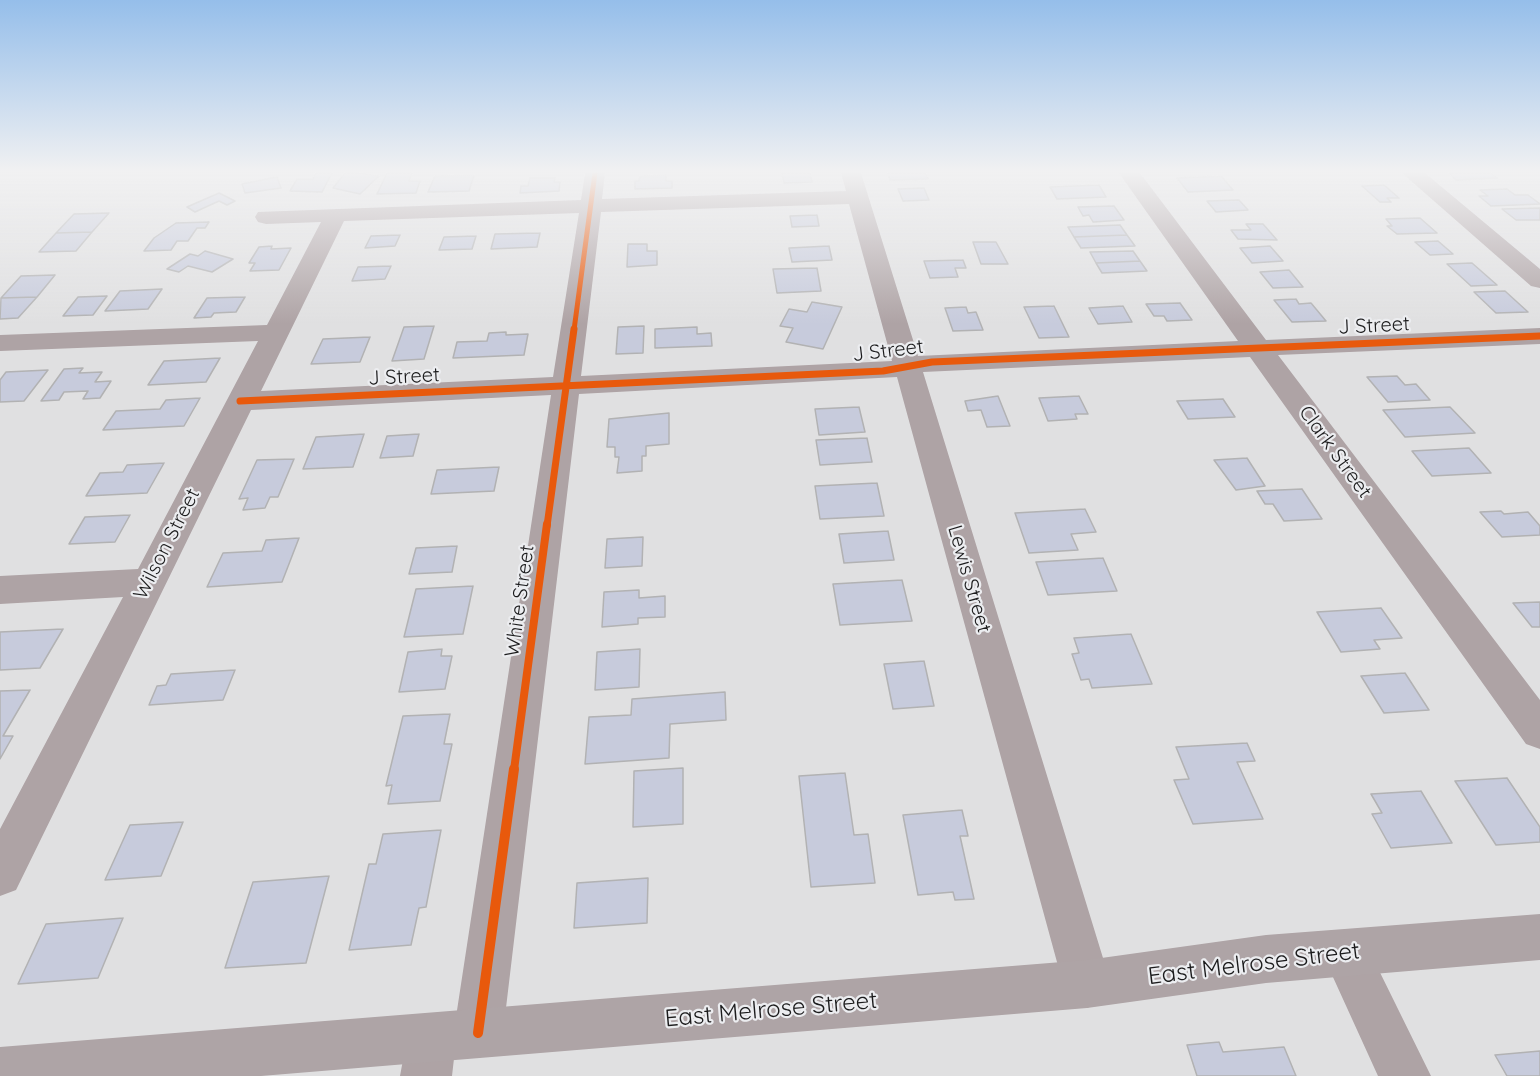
<!DOCTYPE html>
<style>
body{margin:0}
canvas{display:block;background:#e0e0e1}
</style>
<canvas width="1540" height="1076"></canvas>
<script>
const c = document.querySelector('canvas').getContext('2d');
c.lineJoin = 'round';
function paint(path, color) { c.fillStyle = color; c.fill(path, 'evenodd'); }
const poly = rows => new Path2D(rows.map(r => 'M' + r).join(''));
function stroke(path, color, width, dash) { c.strokeStyle = color; c.lineWidth = width; c.lineCap = dash ? 'butt' : 'round'; c.setLineDash(dash || []); c.stroke(path); }
function drawText(font, color, halo, rows, align = 'center') {
  c.font = font + ' Quicksand,sans-serif'; c.lineWidth = 4.5; c.setLineDash([]); c.textBaseline = 'middle'; c.strokeStyle = halo; c.fillStyle = color; for (const [text, x, y, turn = 0] of rows) {
    c.save(); c.translate(x, y); c.rotate((+turn || 0) * Math.PI / 180); c.textAlign = isNaN(turn) ? turn : align; if (halo) c.strokeText(text, 0, 0); c.fillText(text, 0, 0); c.restore();
  }
}
const building = poly([
 [316,173,332,173,322,192,290,191,297,179,313,179,316,173],
 [345,173,358,173,379,176,360,194,333,188,345,173],
 [387,173,412,173,409,181,420,181,416,193,377,194,387,173],
 [782,173,810,173,812,182,784,183,782,173],
 [888,173,925,173,928,179,890,180,888,173],
 [1449,173,1491,173,1497,178,1456,180,1449,173],
 [474,175,469,191,428,192,435,176,474,175],
 [666,175,666,181,672,181,672,188,635,189,635,181,639,181,640,176,666,175],
 [1221,176,1233,190,1188,192,1177,178,1221,176],
 [277,177,281,188,245,193,242,184,277,177],
 [530,178,555,178,554,182,560,182,559,191,520,193,521,186,528,186,530,178],
 [1099,185,1106,197,1057,199,1050,187,1099,185],
 [1384,185,1399,198,1387,198,1391,202,1380,202,1362,186,1384,185],
 [924,188,929,200,903,201,898,189,924,188],
 [1507,189,1515,195,1528,195,1540,204,1491,206,1479,196,1488,196,1480,190,1507,189],
 [219,193,235,201,227,205,219,201,195,212,187,207,219,193],
 [1239,200,1248,210,1216,212,1207,201,1239,200],
 [1114,206,1124,220,1093,222,1089,215,1083,216,1078,207,1114,206],
 [1540,208,1540,220,1516,220,1502,209,1540,208],
 [109,213,92,232,56,233,74,214,109,213],
 [817,215,819,226,792,227,790,216,817,215],
 [1420,218,1437,233,1397,234,1387,226,1392,226,1386,219,1420,218],
 [209,222,205,228,197,228,188,241,177,241,171,250,144,251,154,238,176,223,209,222],
 [1246,224,1263,224,1277,240,1238,239,1231,230,1251,230,1246,224],
 [1120,225,1127,235,1074,237,1068,227,1120,225],
 [92,232,76,251,39,252,56,233,92,232],
 [540,233,537,247,491,249,495,234,540,233],
 [400,235,395,246,365,248,371,236,400,235],
 [1127,235,1135,246,1081,248,1074,237,1127,235],
 [476,236,472,249,439,250,444,237,476,236],
 [1438,241,1453,254,1430,255,1415,242,1438,241],
 [973,242,996,242,1008,264,981,264,973,242],
 [628,244,647,244,647,251,657,251,657,265,627,267,628,244],
 [272,246,271,249,291,248,279,270,250,271,255,263,249,263,259,247,272,246],
 [829,246,832,260,792,262,789,248,829,246],
 [1270,246,1283,261,1252,263,1240,248,1270,246],
 [205,251,233,259,212,272,188,266,179,272,167,269,190,254,198,256,205,251],
 [1133,251,1140,261,1096,263,1090,252,1133,251],
 [963,260,966,268,955,268,958,277,930,278,924,261,963,260],
 [1140,261,1147,271,1102,273,1096,263,1140,261],
 [1472,263,1497,285,1471,286,1447,264,1472,263],
 [391,266,385,279,352,281,358,267,391,266],
 [817,268,821,291,777,293,773,269,817,268],
 [1289,270,1303,287,1273,288,1260,272,1289,270],
 [55,275,37,297,1,298,21,276,55,275],
 [162,289,148,309,105,311,120,291,162,289],
 [1505,291,1528,312,1496,313,1474,292,1505,291],
 [107,296,93,315,63,316,78,297,107,296],
 [37,297,18,318,0,319,1,298,37,297],
 [245,297,236,312,214,313,211,317,194,318,207,298,245,297],
 [1296,299,1299,304,1311,303,1326,321,1292,322,1274,300,1296,299],
 [812,302,842,307,823,349,786,342,793,328,780,326,789,309,807,312,812,302],
 [1180,303,1192,320,1167,321,1164,316,1154,316,1146,304,1180,303],
 [1054,306,1069,337,1039,338,1024,307,1054,306],
 [1123,306,1132,322,1098,324,1089,308,1123,306],
 [966,307,968,313,976,312,983,330,953,331,945,308,966,307],
 [434,326,424,359,392,361,404,327,434,326],
 [644,326,643,353,616,354,618,327,644,326],
 [697,327,697,334,711,333,712,346,655,348,655,329,697,327],
 [506,332,506,335,528,334,524,355,453,358,457,342,487,341,489,333,506,332],
 [370,337,360,362,311,364,323,339,370,337],
 [220,358,206,382,148,385,164,361,220,358],
 [83,368,79,373,102,372,95,382,111,381,100,398,83,399,88,391,64,392,59,400,41,401,64,369,83,368],
 [48,370,24,401,0,402,0,380,6,372,48,370],
 [1397,376,1405,385,1416,384,1430,400,1388,402,1367,377,1397,376],
 [998,396,1010,426,987,427,981,410,968,411,965,401,998,396],
 [1079,396,1088,414,1075,414,1077,419,1048,421,1039,398,1079,396],
 [200,398,184,426,103,430,116,411,160,409,166,400,200,398],
 [1223,399,1235,417,1188,419,1177,401,1223,399],
 [859,407,865,432,819,435,815,409,859,407],
 [1450,407,1475,433,1405,437,1383,410,1450,407],
 [669,413,669,444,646,446,646,456,642,456,642,471,617,473,619,457,615,457,615,447,607,447,609,419,669,413],
 [364,434,353,467,303,469,316,437,364,434],
 [419,434,413,456,380,458,387,436,419,434],
 [867,438,872,462,820,465,816,440,867,438],
 [1469,448,1491,473,1432,476,1412,451,1469,448],
 [1247,458,1265,486,1236,490,1214,460,1247,458],
 [294,459,278,497,270,497,265,508,243,510,248,498,239,499,257,460,294,459],
 [164,463,147,493,86,496,100,473,123,472,127,465,164,463],
 [499,467,494,491,431,494,437,470,499,467],
 [877,483,884,516,820,519,815,486,877,483],
 [1302,489,1322,519,1284,521,1273,504,1265,504,1257,491,1302,489],
 [1085,509,1096,532,1071,534,1078,550,1029,553,1015,513,1085,509],
 [1501,511,1504,514,1528,512,1540,526,1540,535,1502,537,1480,512,1501,511],
 [130,515,115,542,69,544,85,517,130,515],
 [888,531,894,560,844,563,839,534,888,531],
 [643,537,642,566,605,568,607,539,643,537],
 [299,538,282,582,207,587,223,553,262,551,266,540,299,538],
 [457,546,452,572,409,574,416,548,457,546],
 [1103,558,1117,591,1048,595,1036,562,1103,558],
 [902,580,912,621,840,625,833,584,902,580],
 [473,586,463,634,404,637,416,589,473,586],
 [639,590,639,598,665,596,665,617,638,618,638,624,602,627,604,592,639,590],
 [1540,602,1540,627,1532,627,1513,603,1540,602],
 [1381,608,1402,638,1374,640,1380,649,1341,652,1317,612,1381,608],
 [63,629,40,668,0,670,0,632,63,629],
 [1131,634,1152,684,1092,688,1089,679,1081,680,1072,654,1079,653,1074,638,1131,634],
 [442,649,441,656,452,656,445,689,399,692,408,652,442,649],
 [640,649,639,687,595,690,597,652,640,649],
 [924,661,934,706,893,709,884,664,924,661],
 [235,670,223,700,149,705,157,686,166,685,171,674,235,670],
 [1405,673,1429,710,1384,713,1361,676,1405,673],
 [30,690,3,736,13,736,0,759,0,691,30,690],
 [725,692,726,720,670,724,669,758,585,764,589,717,631,715,632,699,725,692],
 [450,714,444,744,452,744,440,801,388,804,392,785,386,786,403,716,450,714],
 [1247,743,1255,761,1237,762,1263,819,1193,824,1174,780,1189,779,1176,747,1247,743],
 [683,768,683,824,633,827,634,771,683,768],
 [845,773,854,835,868,834,875,883,811,887,799,776,845,773],
 [1507,778,1540,827,1540,842,1496,845,1455,781,1507,778],
 [1421,791,1452,843,1391,848,1372,814,1382,813,1371,794,1421,791],
 [962,810,968,836,960,836,974,899,955,900,953,892,918,895,903,815,962,810],
 [183,822,161,876,105,880,130,825,183,822],
 [441,830,426,907,419,908,411,945,349,950,369,864,376,864,383,834,441,830],
 [329,876,306,963,225,968,253,882,329,876],
 [648,878,647,923,574,928,577,883,648,878],
 [123,918,98,978,18,984,46,924,123,918],
 [1219,1042,1223,1052,1284,1047,1296,1076,1197,1076,1187,1045,1219,1042],
 [1540,1051,1540,1076,1507,1076,1495,1055,1540,1051]
]);
const minor = poly([
 [585,173,605,173,602,199,846,191,841,173,861,173,918,356,1238,341,1119,173,1140,173,1266,340,1540,328,1540,344,1278,355,1540,700,1540,749,1526,744,1250,357,923,372,1111,984,1104,1001,1087,1008,1070,1001,1063,984,897,377,579,394,503,1033,496,1051,478,1058,460,1051,456,1041,452,1076,400,1076,407,1038,414,1020,432,1013,450,1020,454,1030,551,395,251,410,16,890,0,896,0,829,123,597,0,604,0,576,138,569,258,341,0,351,0,335,267,325,321,222,266,224,258,222,255,217,258,212,581,200,585,173],
 [849,204,892,361,581,376,601,212,849,204],
 [579,213,553,377,261,391,344,221,579,213],
 [1402,173,1425,173,1540,269,1540,288,1531,286,1402,173],
 [1345,930,1362,936,1431,1076,1378,1076,1322,953,1328,936,1345,930]
]);
const major = poly([
 [1540,914,1540,960,1266,983,1087,1008,261,1076,0,1076,0,1047,1087,960,1266,935,1540,914]
]);
const cyclewayFar3 = poly([
 [574,330,595,173]
]);
const cyclewayFar2 = poly([
 [240,401,883,371,932,362,1540,336],
 [547,526,574,329]
]);
const cyclewayFar1 = poly([
 [514,770,547,524]
]);
const cycleway = poly([
 [478,1033,514,769]
]);
const streetNames = [
 ["J Street",1374,326,-3],
 ["J Street",888,351,-7],
 ["J Street",404,377,-3],
 ["Clark Street",1335,452,54],
 ["Wilson Street",167,544,-63],
 ["Lewis Street",969,579,74],
 ["White Street",520,601,-82]
];
const nearStreetnames = [
 ["East Melrose Street",1254,964,-7],
 ["East Melrose Street",771,1010,-5]
];
paint(building, '#c7cbdc');
stroke(building, '#b2b2b3', 1.5);
paint(minor, '#aea3a5');
paint(major, '#aea4a6');
stroke(cyclewayFar3, '#e8590c', 5);
stroke(cyclewayFar2, '#e8590c', 7);
stroke(cyclewayFar1, '#e8590c', 8);
stroke(cycleway, '#e8590c', 10);
const sky = c.createLinearGradient(0, 0, 0, 324);
sky.addColorStop(0, '#95beea');
sky.addColorStop(0.53, '#f1f1f2');
sky.addColorStop(1, '#f1f1f200');
c.fillStyle = sky;
c.fillRect(0, 0, 1540, 324);
drawText('20px', '#1b1b1c', '#ecedf0', streetNames);
drawText('24px', '#1b1b1c', '#ecedf0', nearStreetnames);
</script>
